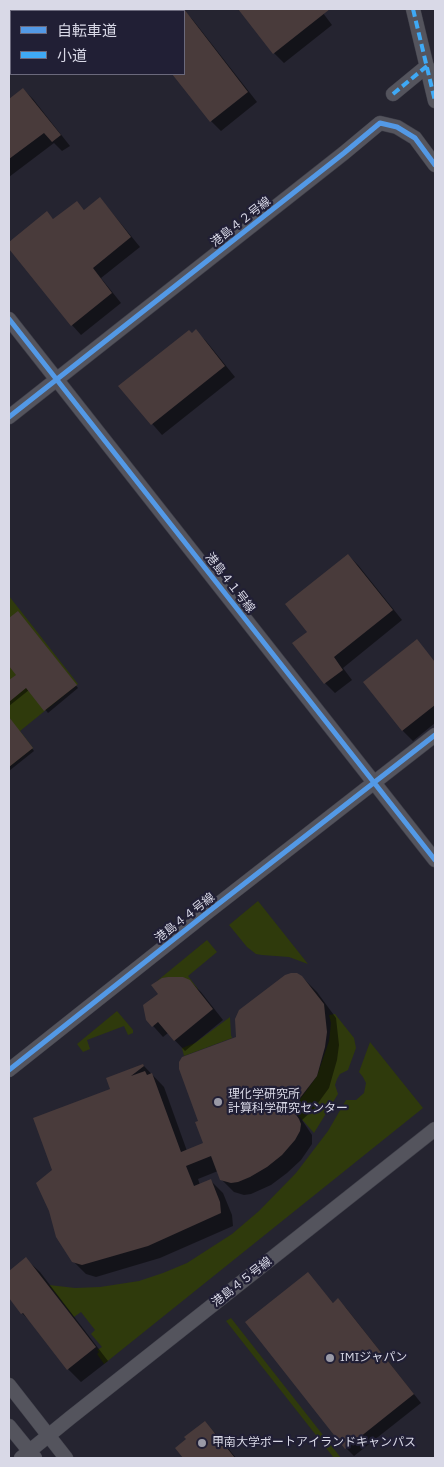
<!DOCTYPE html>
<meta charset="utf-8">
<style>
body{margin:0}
#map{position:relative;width:444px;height:1467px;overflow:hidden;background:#252430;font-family:"IBM Plex Sans","Noto Sans JP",sans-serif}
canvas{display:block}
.frame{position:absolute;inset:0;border:10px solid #d9d9e7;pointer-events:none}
.legend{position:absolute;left:10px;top:10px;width:175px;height:65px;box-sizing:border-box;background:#211f35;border:1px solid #6b697c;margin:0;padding:6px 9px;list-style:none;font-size:15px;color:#d9d9e7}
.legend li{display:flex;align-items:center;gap:10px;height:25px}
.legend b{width:25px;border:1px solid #6b697c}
</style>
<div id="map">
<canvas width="444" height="1467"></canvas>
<div class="frame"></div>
<ul class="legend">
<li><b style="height:6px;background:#5399e6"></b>自転車道</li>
<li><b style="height:6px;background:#3fa9f5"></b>小道</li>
</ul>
</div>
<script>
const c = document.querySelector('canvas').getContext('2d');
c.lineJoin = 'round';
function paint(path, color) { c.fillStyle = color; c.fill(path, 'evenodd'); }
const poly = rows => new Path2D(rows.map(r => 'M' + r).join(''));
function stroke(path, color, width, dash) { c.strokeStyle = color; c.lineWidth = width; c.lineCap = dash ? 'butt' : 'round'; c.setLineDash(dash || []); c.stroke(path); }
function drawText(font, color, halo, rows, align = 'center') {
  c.font = font + ' "IBM Plex Sans","Noto Sans JP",sans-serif'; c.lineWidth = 4.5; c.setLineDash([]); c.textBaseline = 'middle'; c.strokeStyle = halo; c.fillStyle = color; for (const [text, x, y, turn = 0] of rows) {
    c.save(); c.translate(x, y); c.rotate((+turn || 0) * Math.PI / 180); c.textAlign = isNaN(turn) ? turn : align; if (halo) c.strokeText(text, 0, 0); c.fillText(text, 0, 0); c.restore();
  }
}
const green = poly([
 [9,596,78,684,20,731,33,748,9,767],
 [258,901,308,964,289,957,262,955,256,954,247,947,229,925],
 [207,940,217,952,188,976,198,989,188,998,183,977,168,977,157,981],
 [117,1011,133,1030,133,1033,128,1035,124,1026,87,1040,90,1049,83,1052,77,1044],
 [335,1014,354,1038,356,1048,348,1070,340,1074,337,1079,335,1085,338,1094,314,1133,290,1106,301,1098,317,1076,329,1041,331,1023,329,1015],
 [230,1017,231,1035,232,1038,184,1056,182,1048,195,1043],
 [370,1042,423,1108,104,1364,97,1354,99,1352,97,1350,102,1347,91,1334,95,1330,81,1312,74,1317,49,1285,75,1288,100,1287,139,1281,163,1273,187,1263,232,1234,259,1211,296,1173,328,1131,346,1100,356,1100,364,1093,366,1083,363,1077,359,1072],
 [231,1318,341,1458,334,1458,226,1321]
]);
const shadow = poly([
 [239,9,320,9,332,25,284,63,274,53],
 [183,10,193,20,257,102,221,131,211,121,173,74,184,74,184,11,181,11],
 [23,89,33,99,70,146,62,151,54,143,9,177,9,101],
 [100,199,109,209,140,247,101,278,121,303,81,335,72,325,9,247,9,244,47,213,54,220,77,202,85,211],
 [196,331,206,341,235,377,162,435,120,387],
 [348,555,358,565,402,620,343,668,352,680,335,693,325,683,294,643,308,632],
 [18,612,78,688,48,713,29,690,9,706,9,682,17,675,9,664,9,620],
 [416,640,435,662,435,723,413,741,403,731,364,682],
 [9,718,34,751,9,771],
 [304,979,317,992,336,1018,339,1045,337,1060,329,1088,313,1110,302,1120,312,1135,312,1144,301,1160,287,1173,271,1185,251,1194,244,1195,234,1192,221,1179,218,1171,198,1179,200,1185,211,1181,223,1193,232,1215,233,1226,160,1258,96,1277,86,1274,73,1261,53,1170,112,1090,143,1065,164,1087,187,1151,204,1144,200,1122,237,1037],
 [190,981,201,992,223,1020,185,1051,168,1033,163,1037,147,1019,160,994],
 [26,1259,40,1272,108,1361,81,1382,68,1369,33,1324,22,1313,9,1296,9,1273],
 [308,1274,334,1304,338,1300,346,1308,421,1403,354,1456,346,1448,247,1322],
 [205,1422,218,1436,236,1458,185,1458,177,1448]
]);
const building = poly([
 [184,9,248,92,210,122,172,74,184,74],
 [238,9,330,9,273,54],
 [23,88,61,135,52,142,44,133,9,159,9,99],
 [100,197,131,237,93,268,112,293,71,326,9,249,9,242,47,211,53,219,77,201,84,210],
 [196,329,225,366,151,425,118,386,189,330,192,333],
 [348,554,393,610,334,657,343,670,324,684,292,643,307,632,285,604],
 [18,611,77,685,44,711,26,688,9,702,9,680,16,675,9,666,9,618],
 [417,639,435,662,435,705,402,731,363,682],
 [9,717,33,748,9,767],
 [291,973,297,973,302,976,324,1004,327,1032,325,1047,317,1076,300,1098,290,1106,299,1119,301,1124,300,1131,295,1140,282,1155,267,1167,250,1177,238,1182,231,1183,220,1180,211,1156,186,1166,194,1186,211,1179,220,1202,221,1213,148,1246,82,1265,72,1262,56,1237,49,1211,36,1183,52,1170,33,1118,110,1089,106,1078,143,1064,144,1066,131,1076,145,1071,147,1075,152,1073,181,1152,203,1143,195,1122,198,1121,179,1069,179,1062,182,1057,236,1037,235,1019,239,1010,285,975],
 [168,977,183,977,190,980,213,1009,174,1041,158,1022,152,1027,146,1020,143,1005,158,994,151,985,162,978],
 [26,1257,96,1347,67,1370,23,1313,21,1314,9,1298,9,1271],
 [308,1272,333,1303,338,1298,414,1394,345,1449,245,1322],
 [205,1421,235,1458,183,1458,175,1448,186,1439,184,1437]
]);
const minor = poly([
 [413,9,435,101],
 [393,94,427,66],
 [9,319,435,860],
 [9,417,344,153,380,123,397,127,415,138,435,165],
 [9,1070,208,912,435,735],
 [9,1385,66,1458],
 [9,1426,35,1458],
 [21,1458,70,1418,435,1129]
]);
const tram = poly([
 [20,11,23,9],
 [31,11,35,9],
 [9,20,11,18]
]);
const quiet = poly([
 [413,9,435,101],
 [393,94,427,66]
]);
const cycleway = poly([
 [9,319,435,860],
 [9,417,344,153,380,123,397,127,415,138,435,165],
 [9,1070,208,912,435,735]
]);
const markers = [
 [218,1102,5,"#9a9aa7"],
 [330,1358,5,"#9a9aa7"],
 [202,1443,5,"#9a9aa7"]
];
const streetNames = [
 ["港島４２号線",241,222,-38],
 ["港島４１号線",230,583,52],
 ["港島４４号線",185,918,-38],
 ["港島４５号線",242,1282,-38]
];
const poiNames = [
 ["理化学研究所",228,1095],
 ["計算科学研究センター",228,1109],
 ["IMIジャパン",340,1358],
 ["甲南大学ポートアイランドキャンパス",212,1443]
];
paint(green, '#2f3a0c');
paint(shadow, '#0007');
paint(building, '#493b3b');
stroke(minor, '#3f3f49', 15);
stroke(minor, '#54545d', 14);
stroke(tram, '#606069', 1);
stroke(quiet, '#3fa9f5', 4, [8, 4]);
stroke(cycleway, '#5399e6', 5);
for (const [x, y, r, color] of markers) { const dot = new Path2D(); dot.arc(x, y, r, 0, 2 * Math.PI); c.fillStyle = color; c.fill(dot); stroke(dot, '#211f35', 2); }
drawText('12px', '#d9d9e7', '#211f35', streetNames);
drawText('12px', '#d9d9e7', '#211f35', poiNames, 'left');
</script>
